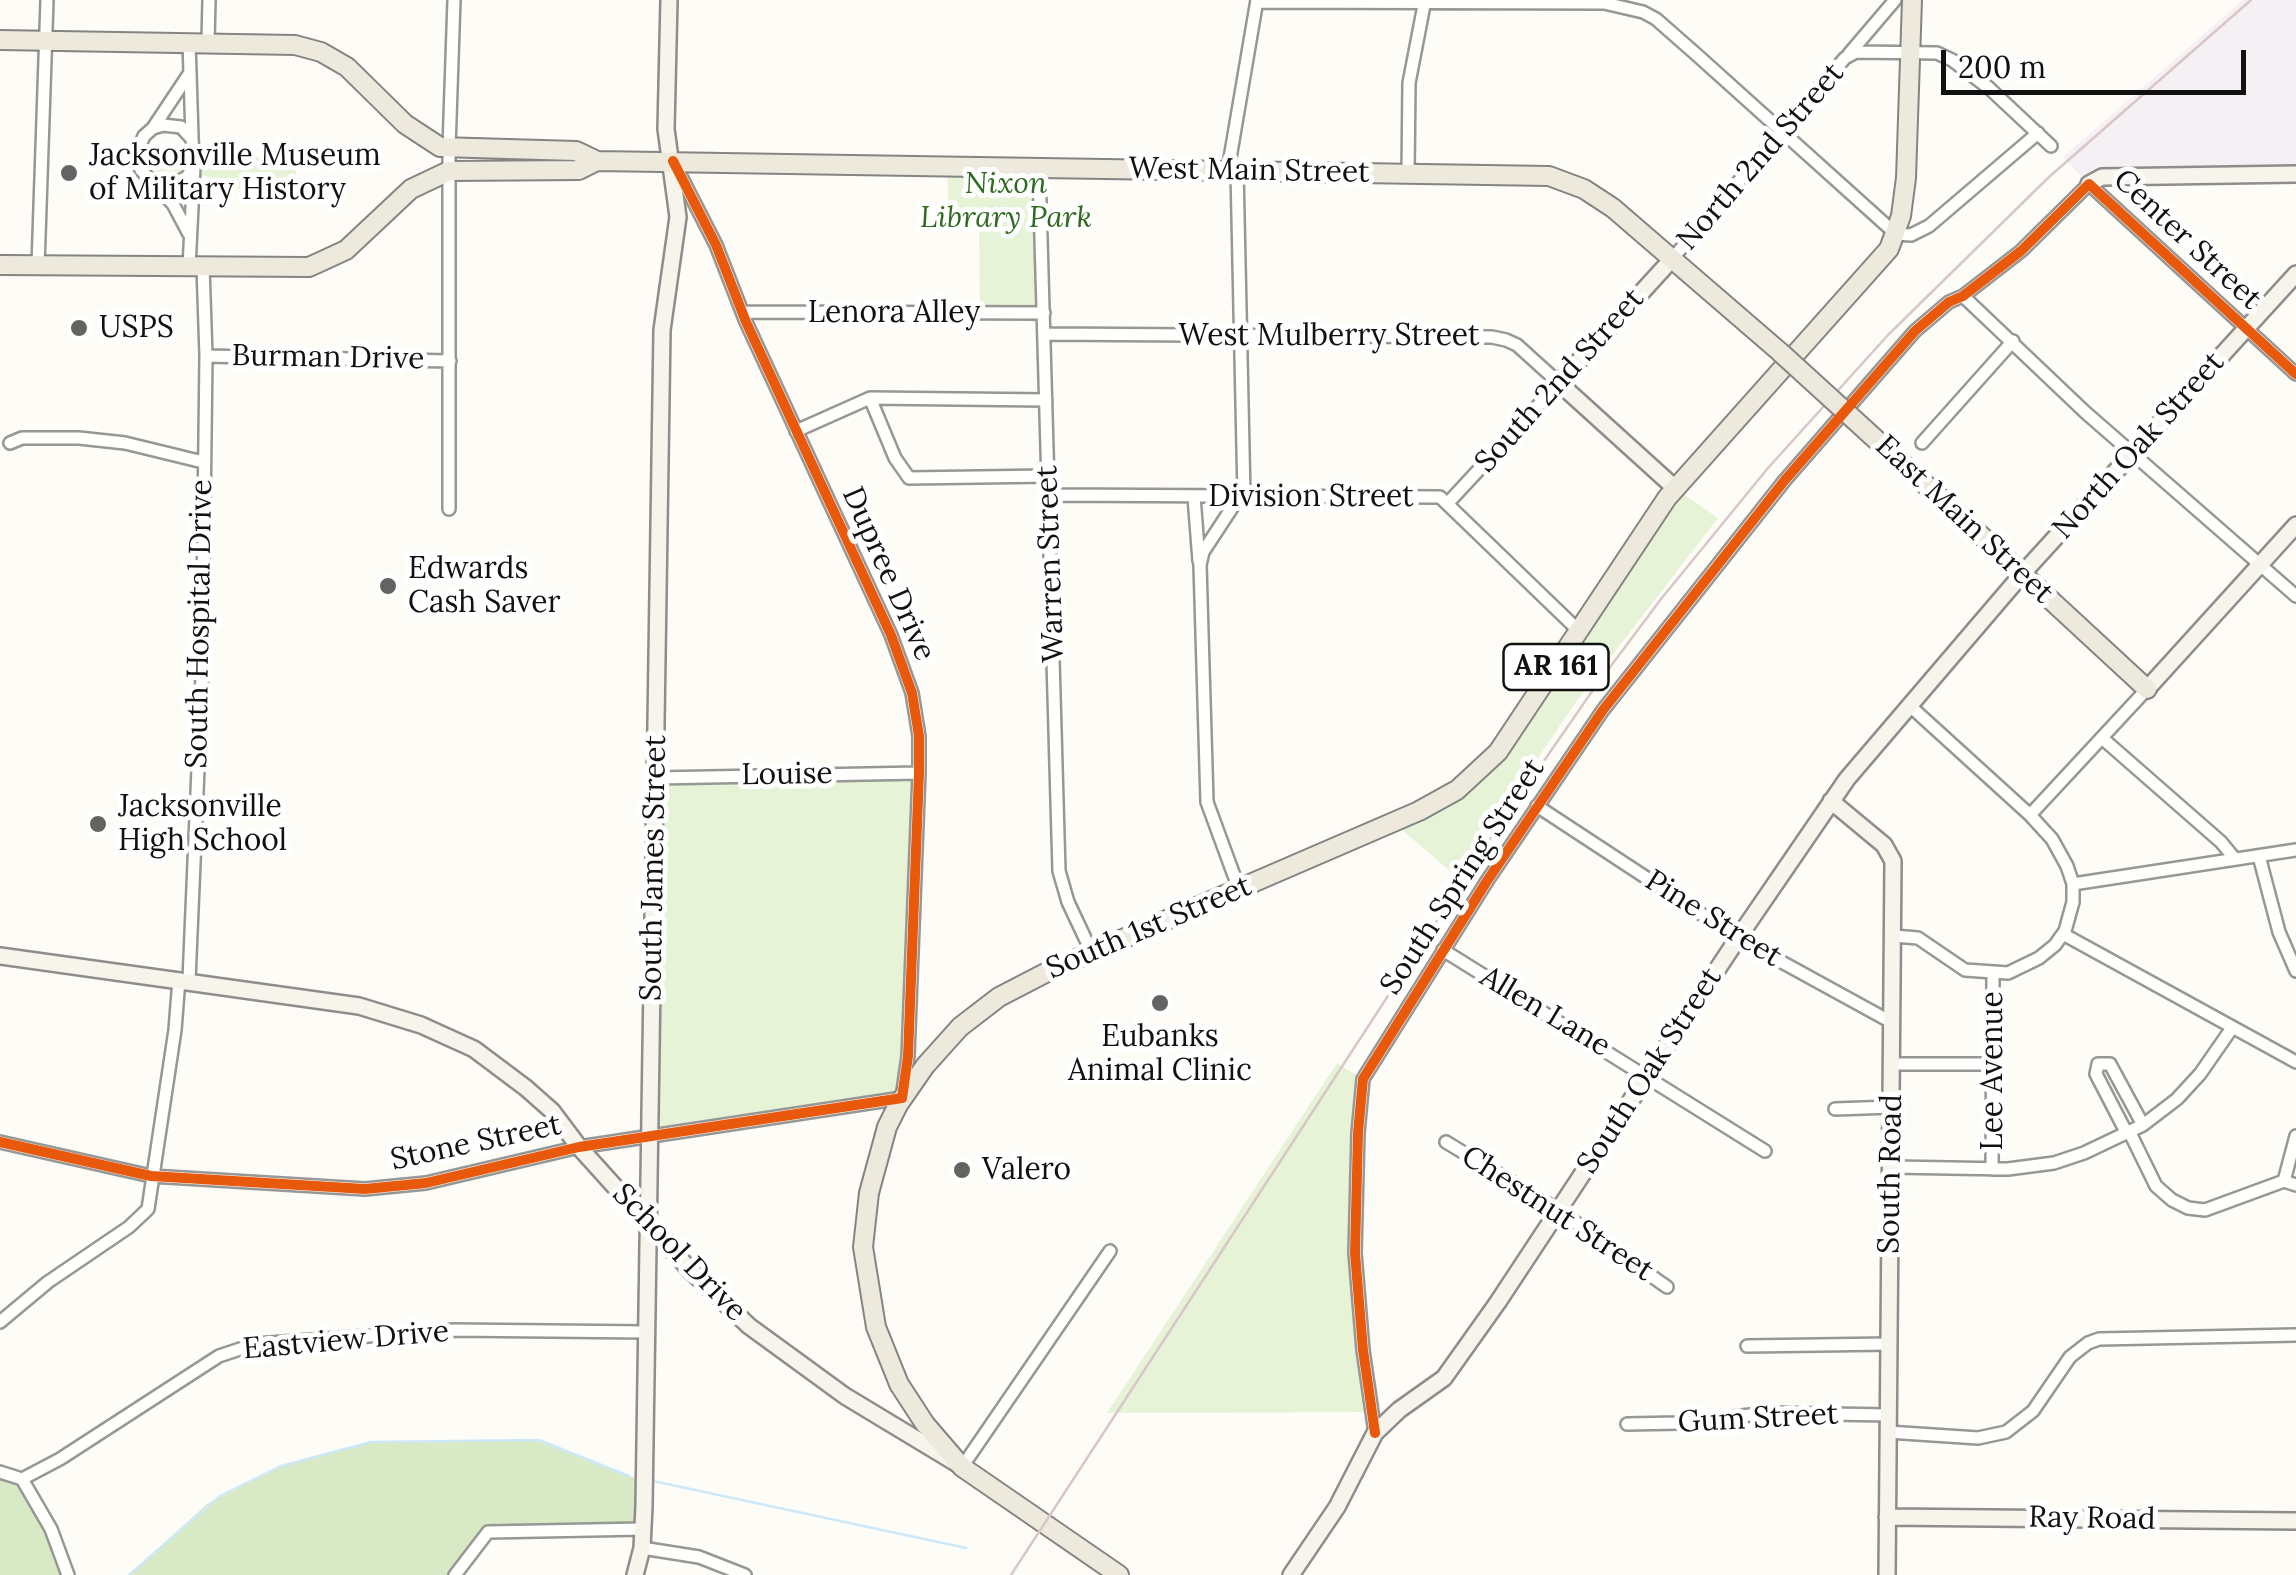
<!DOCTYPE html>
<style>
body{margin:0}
#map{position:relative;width:2296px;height:1575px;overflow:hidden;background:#fdfcf7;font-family:Lora,serif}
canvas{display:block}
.scale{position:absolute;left:1941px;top:50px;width:305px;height:45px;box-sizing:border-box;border:5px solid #111;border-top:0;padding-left:12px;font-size:30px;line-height:35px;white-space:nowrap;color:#111;-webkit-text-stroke:8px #fff;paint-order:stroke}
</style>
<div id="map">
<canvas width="2296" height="1575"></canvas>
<div class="scale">200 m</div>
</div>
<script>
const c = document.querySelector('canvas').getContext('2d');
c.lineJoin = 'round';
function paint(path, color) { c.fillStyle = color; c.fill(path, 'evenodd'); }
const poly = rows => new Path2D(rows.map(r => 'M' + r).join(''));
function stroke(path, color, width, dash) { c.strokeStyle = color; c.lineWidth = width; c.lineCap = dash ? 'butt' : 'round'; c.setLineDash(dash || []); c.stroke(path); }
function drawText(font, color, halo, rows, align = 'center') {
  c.font = font + ' Lora,serif'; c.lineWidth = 10; c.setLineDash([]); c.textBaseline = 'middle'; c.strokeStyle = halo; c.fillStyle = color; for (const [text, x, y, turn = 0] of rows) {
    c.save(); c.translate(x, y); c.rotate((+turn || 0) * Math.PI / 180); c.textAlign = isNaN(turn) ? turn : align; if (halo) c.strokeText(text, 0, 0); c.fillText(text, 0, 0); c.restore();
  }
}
const industrial = poly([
 [2243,0,2296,0,2296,174,2089,184,2063,157]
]);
const green = poly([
 [142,155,156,155,161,164,174,164,179,156,192,156,184,173,166,180,155,177,146,169],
 [204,157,296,157,296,184,293,192,248,193,247,189,207,188,207,176,197,175],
 [947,166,1039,168,1044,311,980,311,979,221,949,219],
 [1676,489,1718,518,1573,706,1458,878,1394,823,1479,773],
 [919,773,902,1098,649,1136,656,778],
 [1337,1063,1363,1079,1355,1253,1372,1412,1107,1413]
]);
const forest = poly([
 [539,1440,628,1476,645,1480,643,1529,488,1532,455,1575,129,1575,207,1504,281,1466,371,1442],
 [0,1472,22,1479,67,1575,0,1575]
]);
const stream = poly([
 [653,1481,966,1548],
 [129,1575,220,1496,281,1466,371,1442,539,1440,629,1476]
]);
const street = poly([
 [1257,2,1604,3,1643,12,1656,19,1697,55,1896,234,1911,235,1929,226,2038,133],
 [189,41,192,137],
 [208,41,209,0],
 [1849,54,1895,0],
 [153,128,189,74],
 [1039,168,1059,871,1068,902,1092,953],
 [1228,170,1257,0],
 [1237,170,1244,496],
 [1408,173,1409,83,1425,0],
 [155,182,166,186,175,184,187,177,194,166,192,139,181,127,163,125,153,128,144,136,136,154,141,170,173,204,189,234],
 [1672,259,1845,58,1856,52,1937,53,1952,60,1989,88,2051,146],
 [38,266,47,0],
 [189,267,194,167],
 [1963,296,2085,412,2296,596],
 [743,312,1044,313],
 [1045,334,1492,337,1506,340,1517,345,1559,383,1448,503],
 [206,356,450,361],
 [870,398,895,458,909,478,1049,476],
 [796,431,870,398,1046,400],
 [10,443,22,438,79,438,125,443,203,462],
 [1922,443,2013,341],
 [1049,495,1440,497,1579,631],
 [1194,497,1199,561],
 [1239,497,1203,552,1200,565,1207,802,1239,889],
 [449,509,449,148,454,0],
 [2102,738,2221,842,2235,859],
 [656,778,919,773],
 [1537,806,1738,938,1893,1023],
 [2030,815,2147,689],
 [2259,856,2279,932,2296,971],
 [2073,884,2296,850],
 [2063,934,2296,1062],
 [1894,936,1918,938,1965,970,2008,973,2039,958,2055,945,2065,931,2073,902,2073,884,2067,866,2052,839,2030,815,1909,705],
 [1443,950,1765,1151],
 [189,980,202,675,206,356,203,267],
 [1893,1064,1993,1064],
 [1835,1109,1892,1107],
 [2143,1125,2110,1064,2098,1064,2096,1074,2124,1128,2131,1135,2156,1186,2172,1200,2188,1208,2205,1210,2284,1181,2296,1185],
 [0,1142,151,1176,365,1189,426,1183,579,1147,902,1098,908,1056,919,773,919,736,912,693,891,635,746,322,716,245,675,165],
 [1446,1142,1558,1210,1667,1287],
 [1892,1167,2008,1169,2054,1163,2084,1153,2143,1125,2177,1099,2200,1074,2232,1028],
 [1992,1169,1993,973],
 [2284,1181,2296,1136],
 [0,1322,48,1282,129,1227,148,1209,175,1030,179,979],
 [1747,1346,1889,1344],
 [1627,1424,1679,1423,1768,1413,1889,1415],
 [1888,1432,1978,1438,2006,1432,2033,1411,2070,1357,2088,1343,2099,1339,2296,1335],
 [1375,1433,1363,1350,1355,1253,1358,1133,1363,1079,1487,881,1603,710,1785,480,1915,331,1949,302,1963,296,2021,251,2089,184,2296,374],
 [962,1467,1110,1251],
 [0,1472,22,1479,51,1529,68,1575],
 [22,1479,60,1459,219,1356,255,1344,454,1330,647,1332],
 [642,1548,699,1557,745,1575],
 [455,1575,488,1532,643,1529]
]);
const secondary = poly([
 [2089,184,2102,177,2296,174],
 [1672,259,1559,383,1676,489],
 [2147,689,2296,525],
 [1831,801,1884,845,1893,861,1887,1575],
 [0,956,359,1006,421,1025,474,1049,526,1088,552,1111,579,1147,691,1271,749,1326,845,1396,956,1463],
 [1887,1517,2296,1521],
 [635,1575,642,1548,644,1506,662,330,678,217,666,129,669,0],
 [1291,1575,1337,1507,1375,1433,1399,1410,1444,1378,1498,1302,1738,938,1847,779,2023,573,2296,274]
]);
const primary = poly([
 [0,40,295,45,321,52,347,67,405,124,440,147,576,151,597,161,1549,176,1584,189,1613,208,1780,352],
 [0,265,309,267,346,250,411,189,449,171,579,170,597,161],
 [1962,518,2147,689],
 [1119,1575,962,1467,925,1424,899,1384,876,1327,863,1247,869,1193,887,1127,898,1105,925,1066,960,1027,999,997,1053,969,1419,811,1457,790,1498,752,1667,498,1889,249,1901,216,1906,178,1912,0]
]);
const rail = poly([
 [1011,1575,1494,833,1593,690,1661,599,1768,468,1888,335,2049,177,2251,0]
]);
const primaryBridge = poly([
 [1780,352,1962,518]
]);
const cycleway = poly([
 [0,1142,151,1176,365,1189,426,1183,579,1147,902,1098,908,1056,919,773,919,736,912,693,891,635,746,322,716,245,673,161],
 [1375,1433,1363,1350,1355,1253,1358,1133,1363,1079,1487,881,1603,710,1785,480,1915,331,1949,302,1963,296,2021,251,2089,184,2296,374]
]);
const markers = [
 [69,173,10,"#646362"],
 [79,328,10,"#646362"],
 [388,586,10,"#646362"],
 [98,824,10,"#646362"],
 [1160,1003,10,"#646362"],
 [962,1170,10,"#646362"]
];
const shields = [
 [1556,667,105]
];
const shieldNames = [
 ["AR 161",1556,667]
];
const poiNames = [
 ["Jacksonville Museum",89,156],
 ["of Military History",89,190],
 ["USPS",99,328],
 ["Edwards",408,569],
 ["Cash Saver",408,603],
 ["Jacksonville",118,807],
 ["High School",118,841],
 ["Eubanks",1160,1037,"center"],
 ["Animal Clinic",1160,1071,"center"],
 ["Valero",982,1170]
];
const streetNames = [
 ["North 2nd Street",1761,157,-49],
 ["West Main Street",1249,171,1],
 ["Center Street",2187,240,43],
 ["Lenora Alley",894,313],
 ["West Mulberry Street",1329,336],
 ["Burman Drive",328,358,1],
 ["South 2nd Street",1560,381,-48],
 ["North Oak Street",2139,446,-48],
 ["Division Street",1311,497],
 ["East Main Street",1964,520,43],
 ["Warren Street",1051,564,-92],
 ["Dupree Drive",888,574,66],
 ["South Hospital Drive",200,624,-89],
 ["Louise",787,775,-1],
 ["South James Street",654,868,-89],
 ["South Spring Street",1463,877,-57],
 ["Pine Street",1713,919,32],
 ["South 1st Street",1149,928,-23],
 ["Allen Lane",1545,1012,31],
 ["South Oak Street",1650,1071,-57],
 ["Lee Avenue",1993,1071,-90],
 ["Stone Street",476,1143,-12],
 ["South Road",1891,1174,-89],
 ["Chestnut Street",1557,1214,33],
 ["School Drive",679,1253,46],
 ["Eastview Drive",346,1341,-5],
 ["Gum Street",1758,1419,-3],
 ["Ray Road",2092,1519,1]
];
const parkNames = [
 ["Nixon",1006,184],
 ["Library Park",1006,218]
];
paint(industrial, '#f5f0f3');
paint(green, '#e7f3d7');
paint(forest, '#d8eac5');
stroke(stream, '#cde8f7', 2.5);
stroke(street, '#979795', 16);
stroke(secondary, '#8e8d8b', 20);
stroke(primary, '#858482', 22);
stroke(street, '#fffffe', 11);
stroke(secondary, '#f6f4eb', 15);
stroke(primary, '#ede9dc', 18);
stroke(rail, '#d9c6c7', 2.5);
stroke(primaryBridge, '#858482', 22, []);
stroke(primaryBridge, '#ede9dc', 18);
stroke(cycleway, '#e8590c', 10);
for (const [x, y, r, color] of markers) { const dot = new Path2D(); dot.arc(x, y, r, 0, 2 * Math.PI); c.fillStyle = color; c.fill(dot); stroke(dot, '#fff', 4); }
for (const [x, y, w] of shields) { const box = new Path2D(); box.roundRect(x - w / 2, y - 23, w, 46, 8); c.fillStyle = '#fff'; c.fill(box); stroke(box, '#111', 2.5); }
drawText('bold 28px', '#111', null, shieldNames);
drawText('30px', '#111', '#fff', poiNames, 'left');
drawText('30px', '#111', '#fff', streetNames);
drawText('italic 30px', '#2f6b1f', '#fff', parkNames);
</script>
